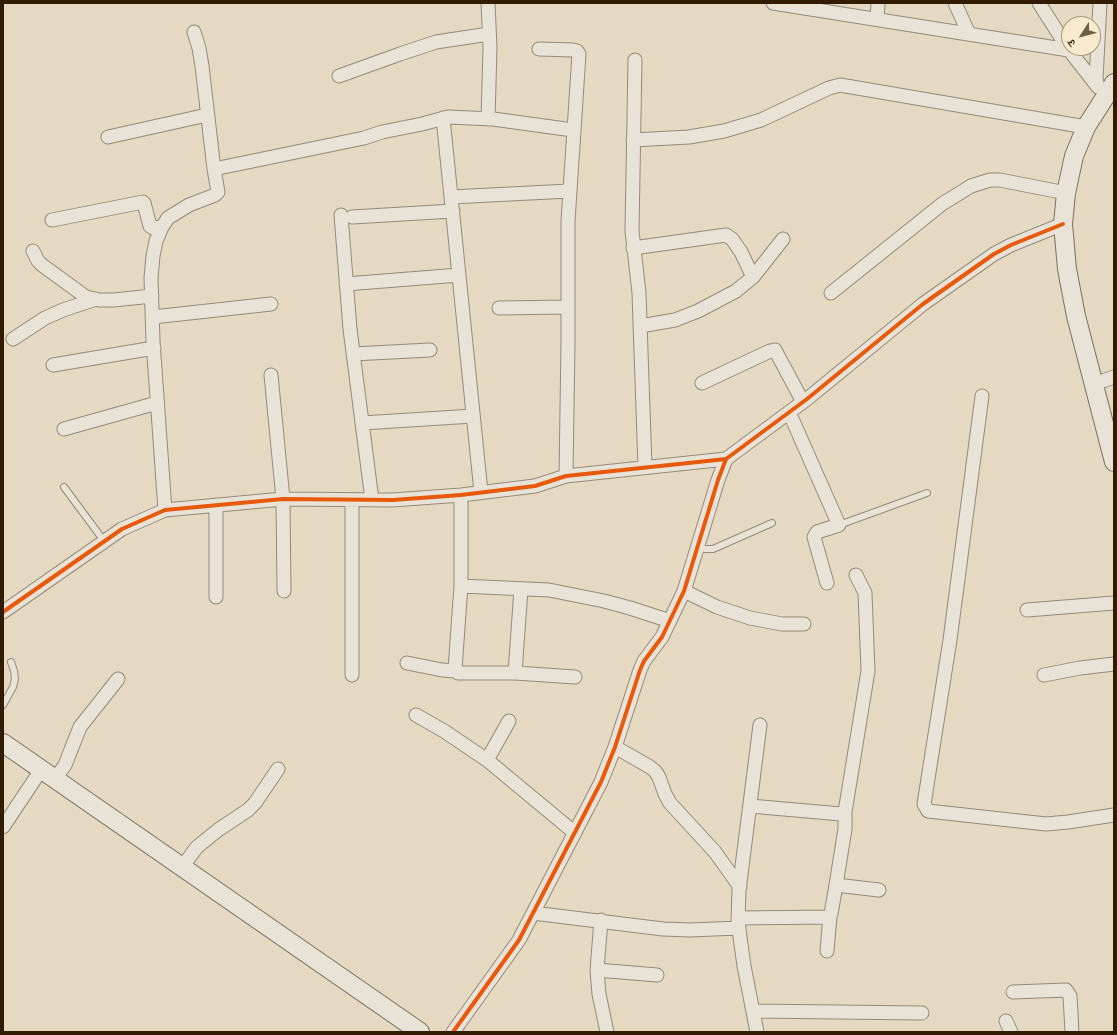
<!DOCTYPE html>
<meta charset="utf-8">
<style>
body{margin:0}
#map{position:relative;width:1117px;height:1035px;overflow:hidden;background:#e5d9c1;font-family:"Libre Bodoni","Noto Serif Devanagari",serif}
canvas{display:block}
.frame{position:absolute;inset:0;border:4px solid #311c00;pointer-events:none}
.north{position:absolute;left:1061px;top:16px;width:40px;height:40px;box-sizing:border-box;background:#f8eacd;border:1px solid #a8987b;border-radius:50%;rotate:234deg;font-size:11px;font-weight:700;line-height:16px;text-align:center;color:#311c00}
.north::after{content:'';display:block;margin:auto;width:14px;height:18px;background:#705e44;clip-path:polygon(50% 0,100% 100%,50% 72%,0 100%)}
</style>
<div id="map">
<canvas width="1117" height="1035"></canvas>
<div class="frame"></div>
<div class="north">उ</div>
</div>
<script>
const c = document.querySelector('canvas').getContext('2d');
c.lineJoin = 'round';
const poly = rows => new Path2D(rows.map(r => 'M' + r).join(''));
function stroke(path, color, width, dash) { c.strokeStyle = color; c.lineWidth = width; c.lineCap = dash ? 'butt' : 'round'; c.setLineDash(dash || []); c.stroke(path); }
const lane = poly([
 [64,487,104,541],
 [839,525,927,493],
 [698,547,705,549,713,549,772,523],
 [3,705,13,687,15,679,14,671,11,662]
]);
const street = poly([
 [488,3,490,47,488,119],
 [773,3,1069,50],
 [955,3,969,34],
 [1039,3,1069,50,1098,87],
 [877,19,878,3],
 [539,49,573,50,577,51,579,54,568,221,568,342,566,476],
 [635,60,632,231,639,293,645,467],
 [339,76,400,54,436,42,489,34],
 [1098,86,1096,79,1100,3],
 [443,118,481,492],
 [108,137,207,115],
 [633,140,689,137,724,131,761,120,829,88,840,85,1086,127],
 [214,169,364,138,382,132,422,124,448,117,493,119,573,130],
 [451,197,569,191],
 [341,215,350,329,372,500],
 [352,217,453,211],
 [52,220,143,202,144,203,150,226,153,228,162,227],
 [633,248,726,235,732,239,741,252,753,277],
 [33,251,38,261,42,265,86,297,99,300,114,300,152,296],
 [346,284,459,275],
 [831,293,942,204,971,186,990,180,1000,180,1066,193],
 [499,308,568,307],
 [153,317,271,304],
 [640,326,675,320,698,311,736,291,753,277,783,239],
 [13,339,45,318,63,310,96,299],
 [353,354,430,350],
 [53,365,154,348],
 [271,375,283,499,284,591],
 [702,383,770,351,775,350,803,402],
 [1094,384,1114,377],
 [982,396,950,640,924,804,928,811,1046,824,1068,822,1114,815],
 [789,412,839,525,817,532,814,537,827,583],
 [362,423,473,416],
 [64,429,157,403],
 [461,495,461,586,455,669,458,673,515,673,575,677],
 [352,500,352,675],
 [216,505,216,597],
 [165,510,153,341,151,278,153,256,156,241,162,227,168,218,189,205,215,195,218,192,214,169,202,66,199,48,194,32],
 [461,586,549,590,604,601,630,608,670,621],
 [684,591,717,607,750,618,782,624,804,624],
 [1027,610,1114,603],
 [3,612,122,529,165,510,283,499,393,500,461,495,535,486,566,476,726,459,807,399,923,304,994,254,1011,245,1063,224],
 [407,663,442,670,456,671],
 [515,673,521,589],
 [1044,675,1080,668,1114,664],
 [416,715,444,731,487,760,575,833],
 [615,747,650,767,655,771,659,777,665,794,670,803,715,852,740,887],
 [487,760,509,721],
 [55,779,65,765,80,727,118,679],
 [750,806,841,814,845,812,868,671,865,593,856,575],
 [3,827,41,770],
 [182,867,197,847,218,830,248,810,255,803,278,769],
 [836,885,845,829,845,812],
 [533,913,663,929,690,930,739,928],
 [738,918,828,917,831,914,836,885,879,890],
 [601,920,597,970,599,994,607,1032],
 [827,951,830,916],
 [597,970,657,975],
 [1013,992,1066,990,1070,996,1072,1032],
 [753,1011,922,1013],
 [1006,1021,1011,1032],
 [453,1032,519,940,601,782,615,747,640,670,644,661,662,637,684,591,718,480,726,459],
 [757,1032,744,966,738,922,739,890,760,725]
]);
const secondary = poly([
 [1114,83,1086,127,1074,156,1066,193,1063,224,1067,269,1076,316,1114,462],
 [3,743,420,1032]
]);
const cycleway = poly([
 [3,612,122,529,165,510,283,499,393,500,461,495,535,486,566,476,726,459,807,399,923,304,994,254,1011,245,1063,224],
 [453,1032,519,940,601,782,615,747,640,670,644,661,662,637,684,591,718,480,726,459]
]);
stroke(lane, '#938a79', 8);
stroke(street, '#938a79', 15);
stroke(secondary, '#797060', 20);
stroke(lane, '#e9e3d7', 6);
stroke(street, '#e9e3d7', 13);
stroke(secondary, '#e9e3d7', 18);
stroke(cycleway, '#e8590c', 4);
</script>
